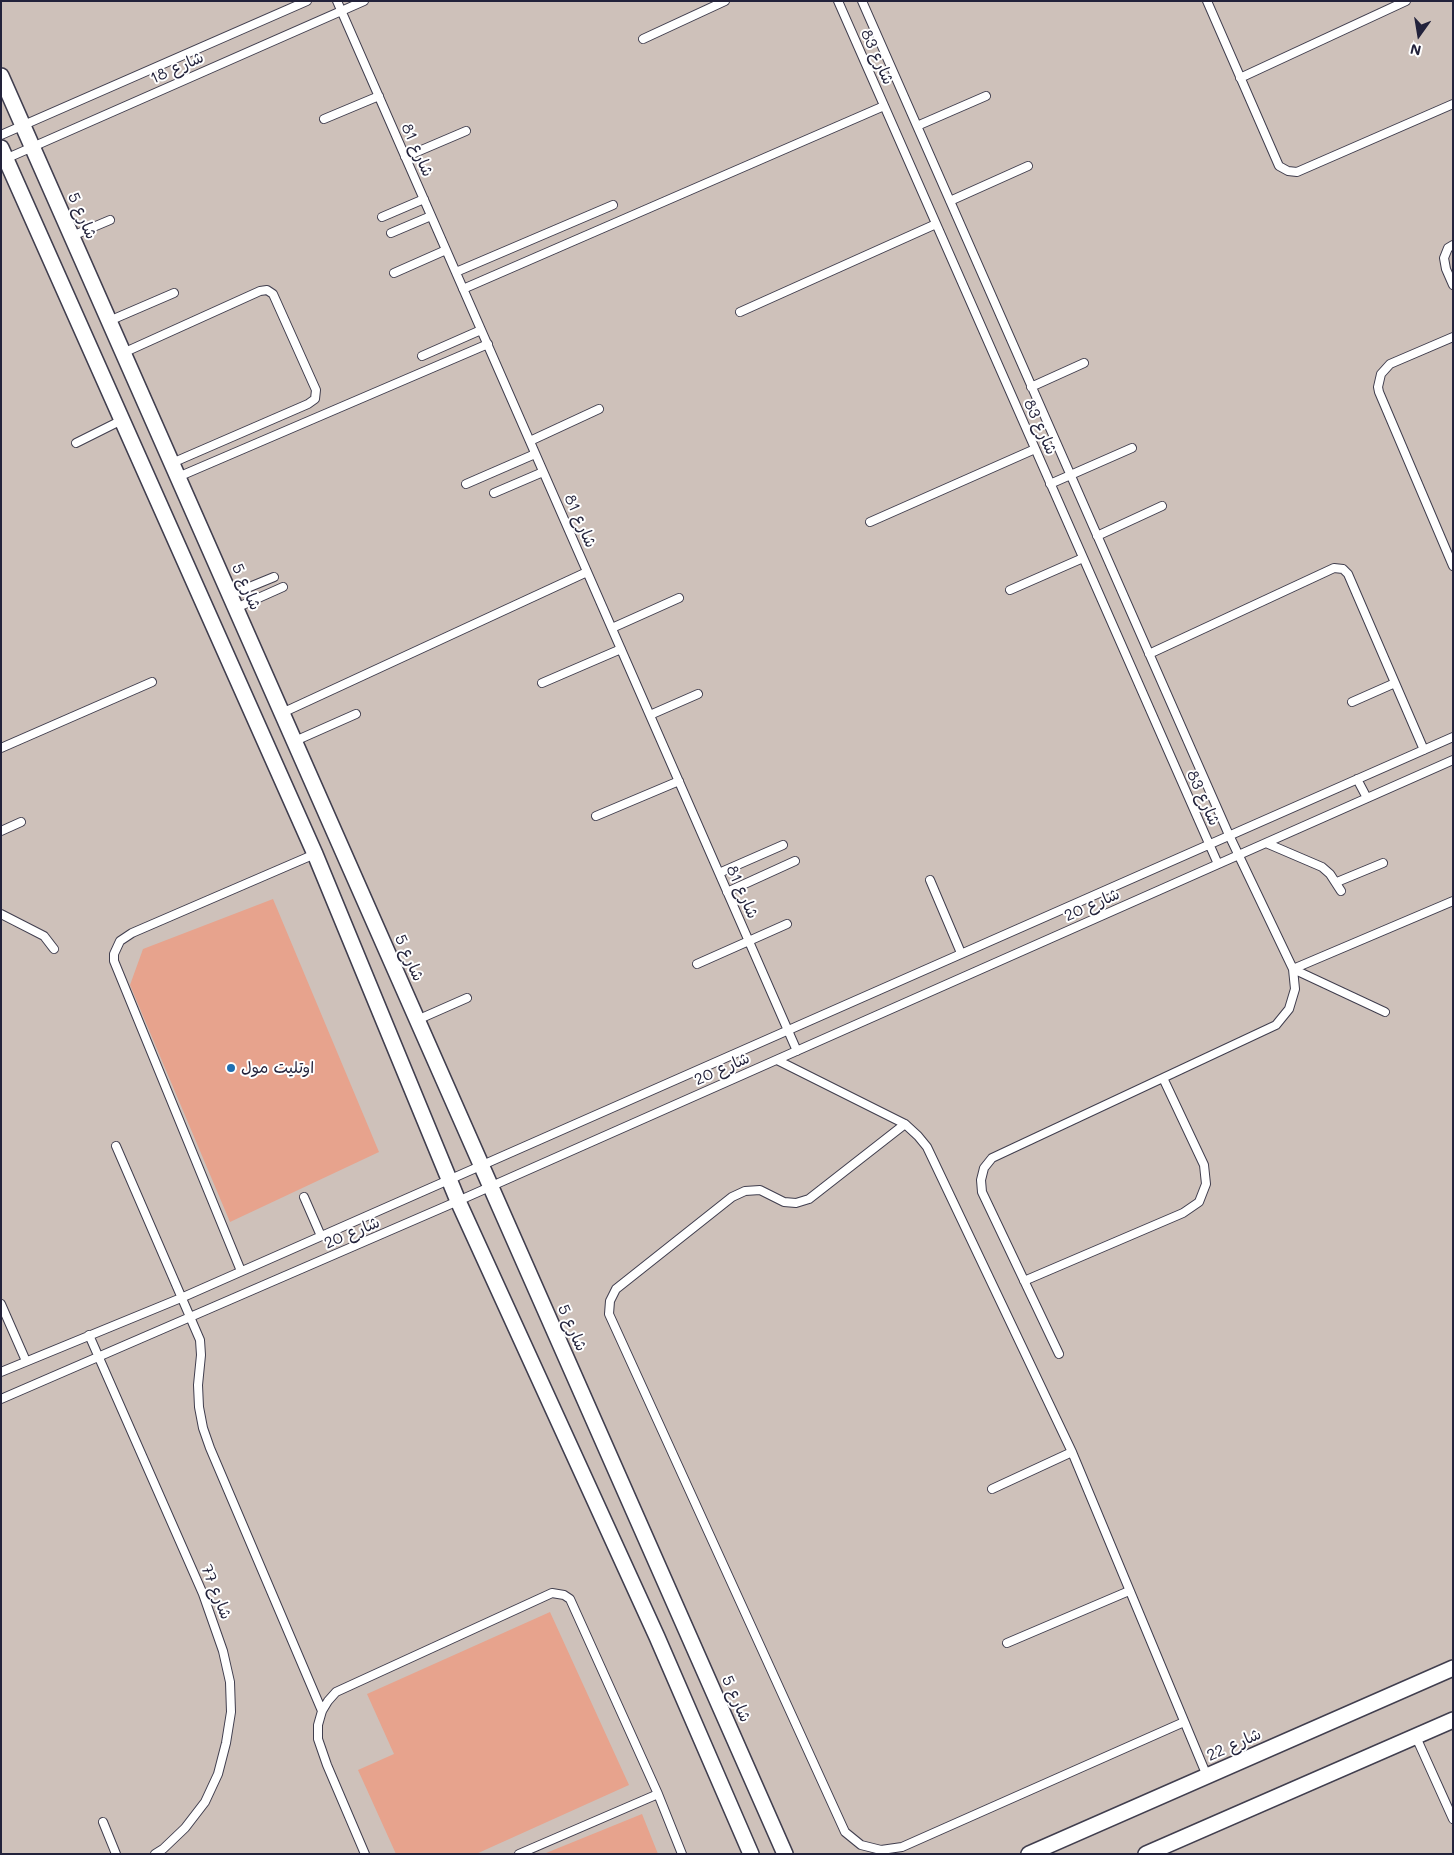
<!DOCTYPE html>
<meta charset="utf-8">
<style>
body{margin:0}
#map{position:relative;width:1454px;height:1855px;overflow:hidden;background:#ebddb9;font-family:Mali,sans-serif}
canvas{display:block}
.frame{position:absolute;inset:0;border:2px solid #22223b;pointer-events:none}
.north{position:absolute;left:1394px;top:10px;width:50px;height:50px;-webkit-text-stroke:4px #fff;paint-order:stroke;rotate:193deg;font-size:14px;font-weight:700;line-height:20px;text-align:center;color:#22223b}
.north::after{content:'';display:block;margin:auto;width:18px;height:22px;background:#22223b;clip-path:polygon(50% 0,100% 100%,50% 72%,0 100%)}
</style>
<div id="map">
<canvas width="1454" height="1855"></canvas>
<div class="frame"></div>
<div class="north">N</div>
</div>
<script>
const context = document.querySelector('canvas').getContext('2d');
context.lineJoin = 'round';
function fillPath(path, color) {
  context.fillStyle = color;
  context.fill(path, 'evenodd');
}
function shape(rows) {
  const path = new Path2D();
  for (const r of rows) {
    path.moveTo(r[0], r[1]);
    for (let i = 2; i < r.length; i += 2) path.lineTo(r[i], r[i + 1]);
  }
  return path;
}
function trace(path, color, width, dash) {
  context.strokeStyle = color;
  context.lineWidth = width;
  context.lineCap = dash ? 'butt' : 'round';
  context.setLineDash(dash || []);
  context.stroke(path);
}
function write(font, color, halo, rows, align = 'center') {
  context.font = font + ' Mali,"Playpen Sans Arabic",sans-serif';
  context.lineWidth = 4;
  context.setLineDash([]);
  context.textBaseline = 'middle';
  context.strokeStyle = halo;
  context.fillStyle = color;
  for (const [text, x, y, turn = 0] of rows) {
    context.save();
    context.translate(x, y);
    context.rotate((+turn || 0) * Math.PI / 180);
    context.textAlign = isNaN(turn) ? turn : align;
    if (halo) context.strokeText(text, 0, 0);
    context.fillText(text, 0, 0);
    context.restore();
  }
}
const industrial = shape([
 [1,1,1453,1,1453,1854,1,1854]
]);
const building = shape([
 [273,899,379,1152,230,1222,130,985,143,949],
 [550,1612,629,1785,476,1854,396,1854,358,1770,394,1754,367,1694],
 [642,1814,658,1854,546,1854,546,1853]
]);
const service = shape([
 [337,1,797,1051],
 [838,1,1218,864],
 [862,1,1229,835,1293,969,1295,989,1289,1009,1276,1025,992,1158,984,1168,981,1180,982,1192,1059,1354],
 [1207,1,1279,166,1288,171,1297,172,1453,104],
 [643,39,725,1],
 [1240,78,1406,1],
 [324,119,379,96],
 [917,126,986,96],
 [1,135,307,1],
 [405,157,466,131],
 [3,160,364,1],
 [950,201,1028,166],
 [382,217,424,199],
 [391,233,431,216],
 [72,236,110,220],
 [1453,245,1448,248,1444,258,1446,269,1453,285],
 [456,272,613,205],
 [394,273,446,250],
 [463,289,884,106],
 [740,312,936,224],
 [109,321,174,293],
 [1453,337,1390,364,1381,374,1378,387,1379,392,1453,566],
 [123,353,260,291,267,290,273,294,316,390,315,399,308,404,172,463],
 [422,356,481,330],
 [1031,387,1084,363],
 [530,441,599,409],
 [76,443,122,420],
 [178,477,488,344],
 [466,484,535,454],
 [1050,484,1132,448],
 [494,493,543,472],
 [870,522,1035,449],
 [1097,536,1162,506],
 [1010,590,1083,558],
 [230,595,274,577],
 [236,608,283,587],
 [612,628,679,598],
 [1149,654,1334,568,1343,569,1348,574,1424,750],
 [542,683,621,649],
 [1352,702,1395,683],
 [282,713,587,572],
 [650,715,698,694],
 [295,741,356,714],
 [1,748,152,682],
 [1357,779,1367,798],
 [596,816,679,781],
 [1,831,21,822],
 [1266,843,1322,867,1330,874,1341,891],
 [719,873,783,845],
 [930,880,961,953],
 [1337,882,1383,863],
 [727,892,795,861],
 [1,914,44,936,54,949],
 [697,964,787,924],
 [1293,969,1453,901],
 [1293,969,1385,1012],
 [417,1020,467,998],
 [777,1060,905,1124,918,1136,927,1147,1072,1452,1207,1776],
 [905,1124,809,1199,796,1203,784,1202,760,1190,745,1191,732,1197,616,1289,610,1301,609,1314,845,1832,861,1845,881,1850,902,1847,1184,1722],
 [116,1146,200,1340,201,1355,198,1385,199,1407,203,1428,210,1448,322,1711],
 [304,1197,321,1236],
 [241,1271,114,961,114,954,120,941,132,933,315,854],
 [1024,1281,1183,1213,1199,1202,1206,1184,1204,1165,1163,1078],
 [1,1304,26,1361],
 [89,1335,203,1594,223,1651,230,1682,231,1712,226,1743,218,1774,205,1802,185,1828,163,1849,155,1854],
 [1,1372,181,1298,1453,737],
 [1,1399,458,1201,1453,760],
 [992,1489,1072,1452],
 [1007,1643,1129,1591],
 [1416,1737,1453,1819],
 [103,1822,116,1854],
 [365,1854,327,1765,318,1739,318,1725,322,1711,328,1701,336,1692,552,1593,564,1595,570,1599,658,1794,682,1854],
 [519,1854,658,1794]
]);
const minor = shape([
 [1,76,785,1854],
 [1,148,315,854,458,1201,657,1637,751,1854],
 [1029,1854,1453,1668],
 [1146,1854,1453,1720]
]);
const markers = [
 [231,1068,5,"#1f6fb2"]
];
const streetNames = [
 ["شارع 83",877,57,66],
 ["شارع 18",177,68,-24],
 ["شارع 81",417,150,66],
 ["شارع 5",82,216,66],
 ["شارع 83",1040,427,66],
 ["شارع 81",580,521,66],
 ["شارع 5",246,587,66],
 ["شارع 83",1203,798,66],
 ["شارع 81",742,892,66],
 ["شارع 20",1092,905,-24],
 ["شارع 5",409,958,66],
 ["شارع 20",722,1069,-24],
 ["شارع 20",352,1233,-23],
 ["شارع 5",572,1328,66],
 ["شارع 77",216,1592,68],
 ["شارع 5",736,1699,66],
 ["شارع 22",1234,1745,-24]
];
const poiNames = [
 ["اوتليت مول",241,1068]
];
fillPath(industrial, '#cec1ba');
fillPath(building, '#e7a38d');
trace(service, '#403e4e', 10);
trace(minor, '#403e4e', 18);
trace(service, '#fff', 8);
trace(minor, '#fff', 15);
for (const [x, y, r, color] of markers) {
  const dot = new Path2D();
  dot.arc(x, y, r, 0, 2 * Math.PI);
  context.fillStyle = color;
  context.fill(dot);
  trace(dot, '#fff', 2);
}
write('16px', '#22223b', '#fff', streetNames);
write('16px', '#22223b', '#fff', poiNames, 'left');
</script>
